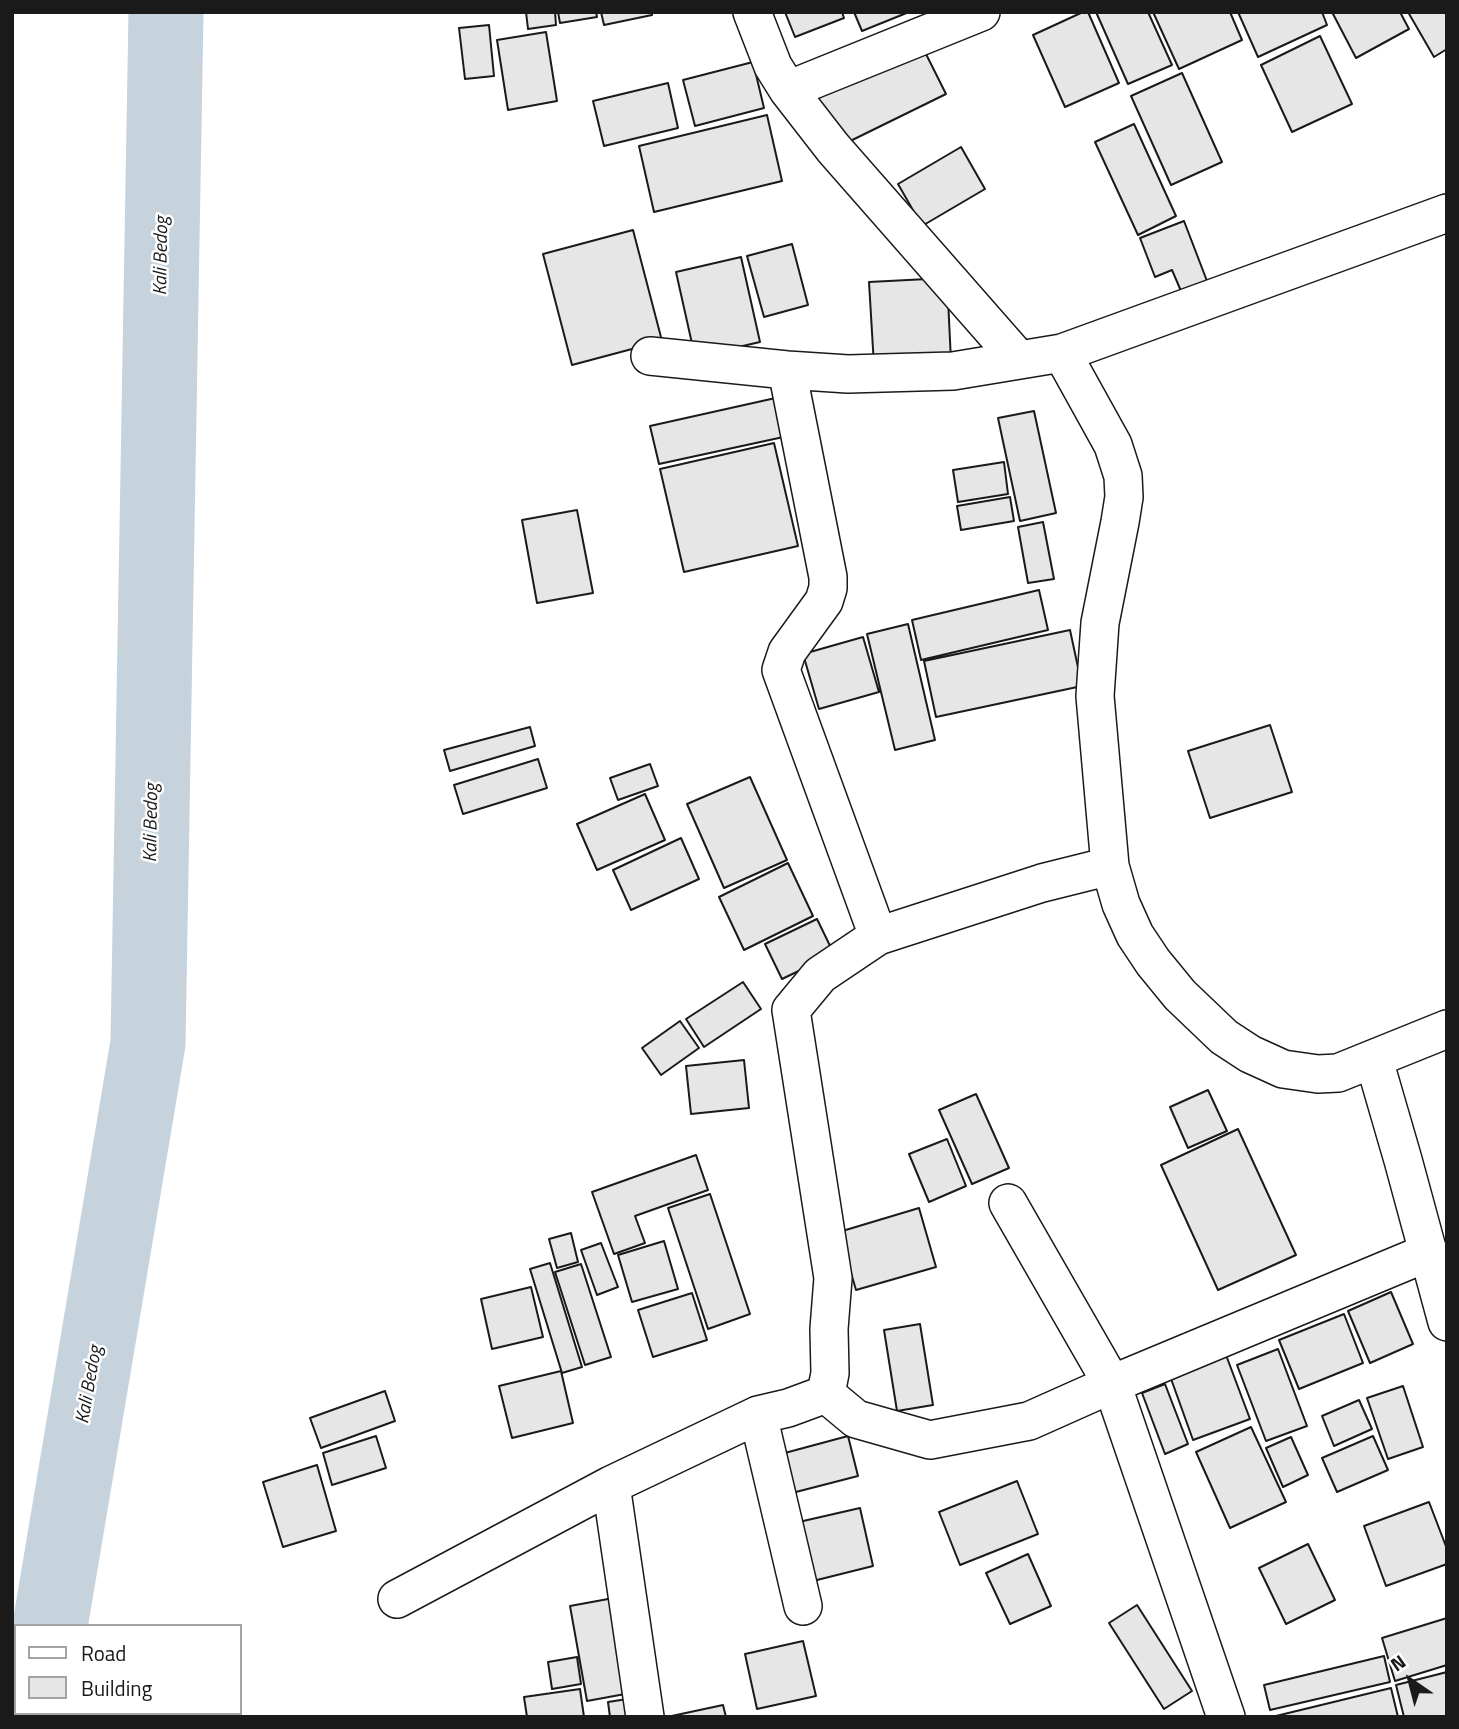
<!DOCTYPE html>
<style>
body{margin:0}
#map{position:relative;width:1459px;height:1729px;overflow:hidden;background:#fff;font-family:"Titillium Web",sans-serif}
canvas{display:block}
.frame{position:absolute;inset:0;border:14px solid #1a1a1a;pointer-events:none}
.legend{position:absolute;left:14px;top:1624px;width:228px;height:91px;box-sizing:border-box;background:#fff;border:2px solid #a3a3a3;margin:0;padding:9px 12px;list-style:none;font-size:21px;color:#1a1a1a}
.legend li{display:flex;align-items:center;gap:14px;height:35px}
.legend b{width:35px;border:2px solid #a3a3a3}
.north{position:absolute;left:1375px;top:1645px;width:70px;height:70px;-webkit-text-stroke:5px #fff;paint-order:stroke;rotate:325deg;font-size:19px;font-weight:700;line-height:28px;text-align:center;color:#1a1a1a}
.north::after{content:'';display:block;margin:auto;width:24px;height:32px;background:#1a1a1a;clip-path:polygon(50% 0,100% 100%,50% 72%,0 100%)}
</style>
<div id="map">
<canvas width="1459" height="1729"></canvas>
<div class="frame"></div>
<ul class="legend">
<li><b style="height:9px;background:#fff"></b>Road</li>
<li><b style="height:19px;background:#e6e6e6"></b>Building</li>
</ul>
<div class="north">N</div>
</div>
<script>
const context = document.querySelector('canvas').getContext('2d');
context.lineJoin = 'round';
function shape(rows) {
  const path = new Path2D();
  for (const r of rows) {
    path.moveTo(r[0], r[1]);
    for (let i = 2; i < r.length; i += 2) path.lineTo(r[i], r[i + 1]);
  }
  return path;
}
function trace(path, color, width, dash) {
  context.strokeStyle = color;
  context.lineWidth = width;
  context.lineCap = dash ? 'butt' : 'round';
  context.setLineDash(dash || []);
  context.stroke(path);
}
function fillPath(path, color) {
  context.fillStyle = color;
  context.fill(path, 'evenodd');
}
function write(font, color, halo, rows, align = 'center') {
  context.font = font + ' "Titillium Web",sans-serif';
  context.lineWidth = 5;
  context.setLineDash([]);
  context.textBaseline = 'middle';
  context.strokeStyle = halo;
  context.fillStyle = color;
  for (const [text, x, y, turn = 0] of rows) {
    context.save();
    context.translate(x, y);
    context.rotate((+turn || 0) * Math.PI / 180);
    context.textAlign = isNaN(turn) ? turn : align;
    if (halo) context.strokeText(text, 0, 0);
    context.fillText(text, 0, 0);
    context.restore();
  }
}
const river = shape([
 [50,1626,148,1043,166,12],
 [35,1717,35,1713]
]);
const building = shape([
 [526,12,555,12,556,25,528,29,526,12],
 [558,12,596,12,597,17,560,23,558,12],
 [601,12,652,12,652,15,604,25,601,12],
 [785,12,842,12,844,18,795,37,785,12],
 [854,12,909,12,862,31,854,12],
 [1083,12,1088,12,1119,83,1065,107,1033,35,1083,12],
 [1096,12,1148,12,1172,65,1128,84,1096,12],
 [1153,12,1230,12,1242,40,1179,69,1153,12],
 [1238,12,1322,12,1327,25,1258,57,1238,12],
 [1332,12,1400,12,1409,29,1356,58,1332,12],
 [1408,12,1447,12,1447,49,1434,57,1408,12],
 [489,25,494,76,465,79,459,28,489,25],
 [546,32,557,101,508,110,497,40,546,32],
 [1320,36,1352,104,1292,132,1261,65,1320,36],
 [921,44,946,94,836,148,811,99,921,44],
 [753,62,764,108,695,126,683,80,753,62],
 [1182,73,1222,162,1171,185,1131,96,1182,73],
 [668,83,678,128,604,146,593,101,668,83],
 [767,115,782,181,654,212,639,146,767,115],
 [1134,124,1176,216,1138,235,1095,142,1134,124],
 [961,147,985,189,922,226,898,184,961,147],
 [1184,221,1207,281,1181,291,1172,270,1155,277,1140,238,1184,221],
 [633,230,662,341,572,365,543,254,633,230],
 [792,244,808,305,764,317,747,256,792,244],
 [741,257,760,342,695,357,676,272,741,257],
 [947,278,951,361,874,366,869,282,947,278],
 [780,397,788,436,659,464,650,426,780,397],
 [1034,411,1056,513,1020,521,998,418,1034,411],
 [774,443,798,546,684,572,660,469,774,443],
 [1004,462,1008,494,958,502,953,470,1004,462],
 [1010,497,1014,521,961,530,957,506,1010,497],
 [577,510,593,593,537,603,522,520,577,510],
 [1043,522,1054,579,1028,583,1018,527,1043,522],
 [1039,590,1048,630,921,660,912,620,1039,590],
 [908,624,935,740,895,750,867,634,908,624],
 [1070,630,1082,686,936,717,924,661,1070,630],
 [863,637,879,692,819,709,803,654,863,637],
 [1270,725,1292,792,1210,818,1188,751,1270,725],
 [530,727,535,746,450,771,444,750,530,727],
 [538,759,547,788,463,814,454,785,538,759],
 [650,764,658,786,618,800,610,778,650,764],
 [750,777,787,860,724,888,687,804,750,777],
 [645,794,665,840,597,870,577,824,645,794],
 [681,838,699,879,631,910,613,870,681,838],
 [788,863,813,916,744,950,719,897,788,863],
 [817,919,834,954,782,979,765,944,817,919],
 [743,982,761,1009,704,1047,686,1019,743,982],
 [680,1021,699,1048,661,1075,642,1048,680,1021],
 [744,1060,749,1108,691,1114,686,1066,744,1060],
 [1208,1090,1227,1131,1188,1148,1170,1107,1208,1090],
 [976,1094,1009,1168,972,1184,939,1110,976,1094],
 [1238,1129,1296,1255,1218,1290,1161,1165,1238,1129],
 [947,1139,966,1186,929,1202,909,1154,947,1139],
 [696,1155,708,1190,635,1216,645,1243,614,1254,592,1192,696,1155],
 [710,1194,750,1314,708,1329,668,1208,710,1194],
 [919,1208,936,1267,856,1290,839,1232,919,1208],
 [571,1233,578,1262,557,1268,549,1239,571,1233],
 [664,1241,678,1289,632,1302,618,1255,664,1241],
 [601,1243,618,1287,597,1295,581,1250,601,1243],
 [550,1263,582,1367,562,1373,530,1269,550,1263],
 [581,1264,611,1357,585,1365,555,1272,581,1264],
 [531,1287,543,1337,492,1349,481,1299,531,1287],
 [1391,1292,1413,1344,1370,1363,1348,1311,1391,1292],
 [692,1293,707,1340,653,1357,638,1310,692,1293],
 [1344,1314,1363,1363,1299,1389,1279,1340,1344,1314],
 [920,1324,933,1405,897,1411,884,1330,920,1324],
 [1278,1349,1307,1426,1266,1441,1237,1365,1278,1349],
 [1226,1355,1250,1419,1193,1440,1170,1376,1226,1355],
 [561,1371,573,1423,512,1438,499,1386,561,1371],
 [1165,1384,1188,1444,1165,1454,1142,1393,1165,1384],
 [1403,1386,1423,1447,1388,1459,1367,1398,1403,1386],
 [385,1391,395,1421,321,1448,310,1418,385,1391],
 [1359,1400,1372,1429,1334,1446,1322,1416,1359,1400],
 [1251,1427,1286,1502,1230,1528,1196,1452,1251,1427],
 [376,1436,386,1468,332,1485,323,1453,376,1436],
 [848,1436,858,1476,792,1493,781,1454,848,1436],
 [1373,1436,1388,1470,1337,1492,1322,1458,1373,1436],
 [1291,1437,1308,1475,1283,1487,1266,1448,1291,1437],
 [317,1465,336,1531,283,1547,263,1482,317,1465],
 [1017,1481,1038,1534,960,1565,939,1512,1017,1481],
 [1429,1502,1447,1549,1447,1564,1386,1586,1364,1526,1429,1502],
 [860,1508,873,1566,805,1583,790,1524,860,1508],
 [1308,1544,1335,1600,1286,1624,1259,1568,1308,1544],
 [1028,1554,1051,1606,1010,1624,986,1573,1028,1554],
 [619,1597,636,1692,587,1701,570,1606,619,1597],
 [1137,1605,1192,1691,1164,1709,1109,1623,1137,1605],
 [1447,1618,1447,1665,1395,1681,1382,1638,1447,1618],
 [803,1641,816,1696,757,1709,745,1654,803,1641],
 [1384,1656,1390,1682,1270,1710,1264,1685,1384,1656],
 [577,1657,581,1684,552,1689,548,1662,577,1657],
 [1447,1672,1447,1717,1404,1717,1396,1685,1447,1672],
 [1391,1688,1398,1717,1276,1717,1276,1716,1391,1688],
 [580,1689,584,1717,527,1717,524,1697,580,1689],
 [640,1697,643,1717,610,1717,608,1702,640,1697],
 [723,1705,726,1717,667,1717,723,1705]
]);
const street = shape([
 [752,12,773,66,788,90,833,148,1019,360],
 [788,90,981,12],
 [1062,353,1113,445,1123,476,1124,497,1120,522,1100,623,1095,696,1110,866,1121,904,1135,935,1153,962,1180,995,1224,1037,1250,1054,1283,1069,1318,1074,1338,1073,1447,1029],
 [650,356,787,370,848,374,953,371,1062,353,1447,213],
 [787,370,828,577,828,588,824,601,787,652,781,670,878,936],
 [1374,1060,1403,1160,1447,1322],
 [1008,1203,1112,1384,1226,1717],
 [826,1394,856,1419,930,1440,1029,1421,1112,1384,1429,1252],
 [758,1415,803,1606],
 [611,1485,645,1717],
 [397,1599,611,1485,758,1415,788,1408,826,1394,830,1373,829,1329,833,1278,791,1010,820,975,878,936,1042,883,1110,866]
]);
const waterNames = [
 ["Kali Bedog",162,256,-89],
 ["Kali Bedog",152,823,-89],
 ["Kali Bedog",90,1385,-80]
];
trace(river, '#c6d2dc', 75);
fillPath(building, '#e6e6e6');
trace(building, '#1a1a1a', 2);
trace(street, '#1a1a1a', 40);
trace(street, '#fff', 37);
write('italic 19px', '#1a1a1a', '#fff', waterNames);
</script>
